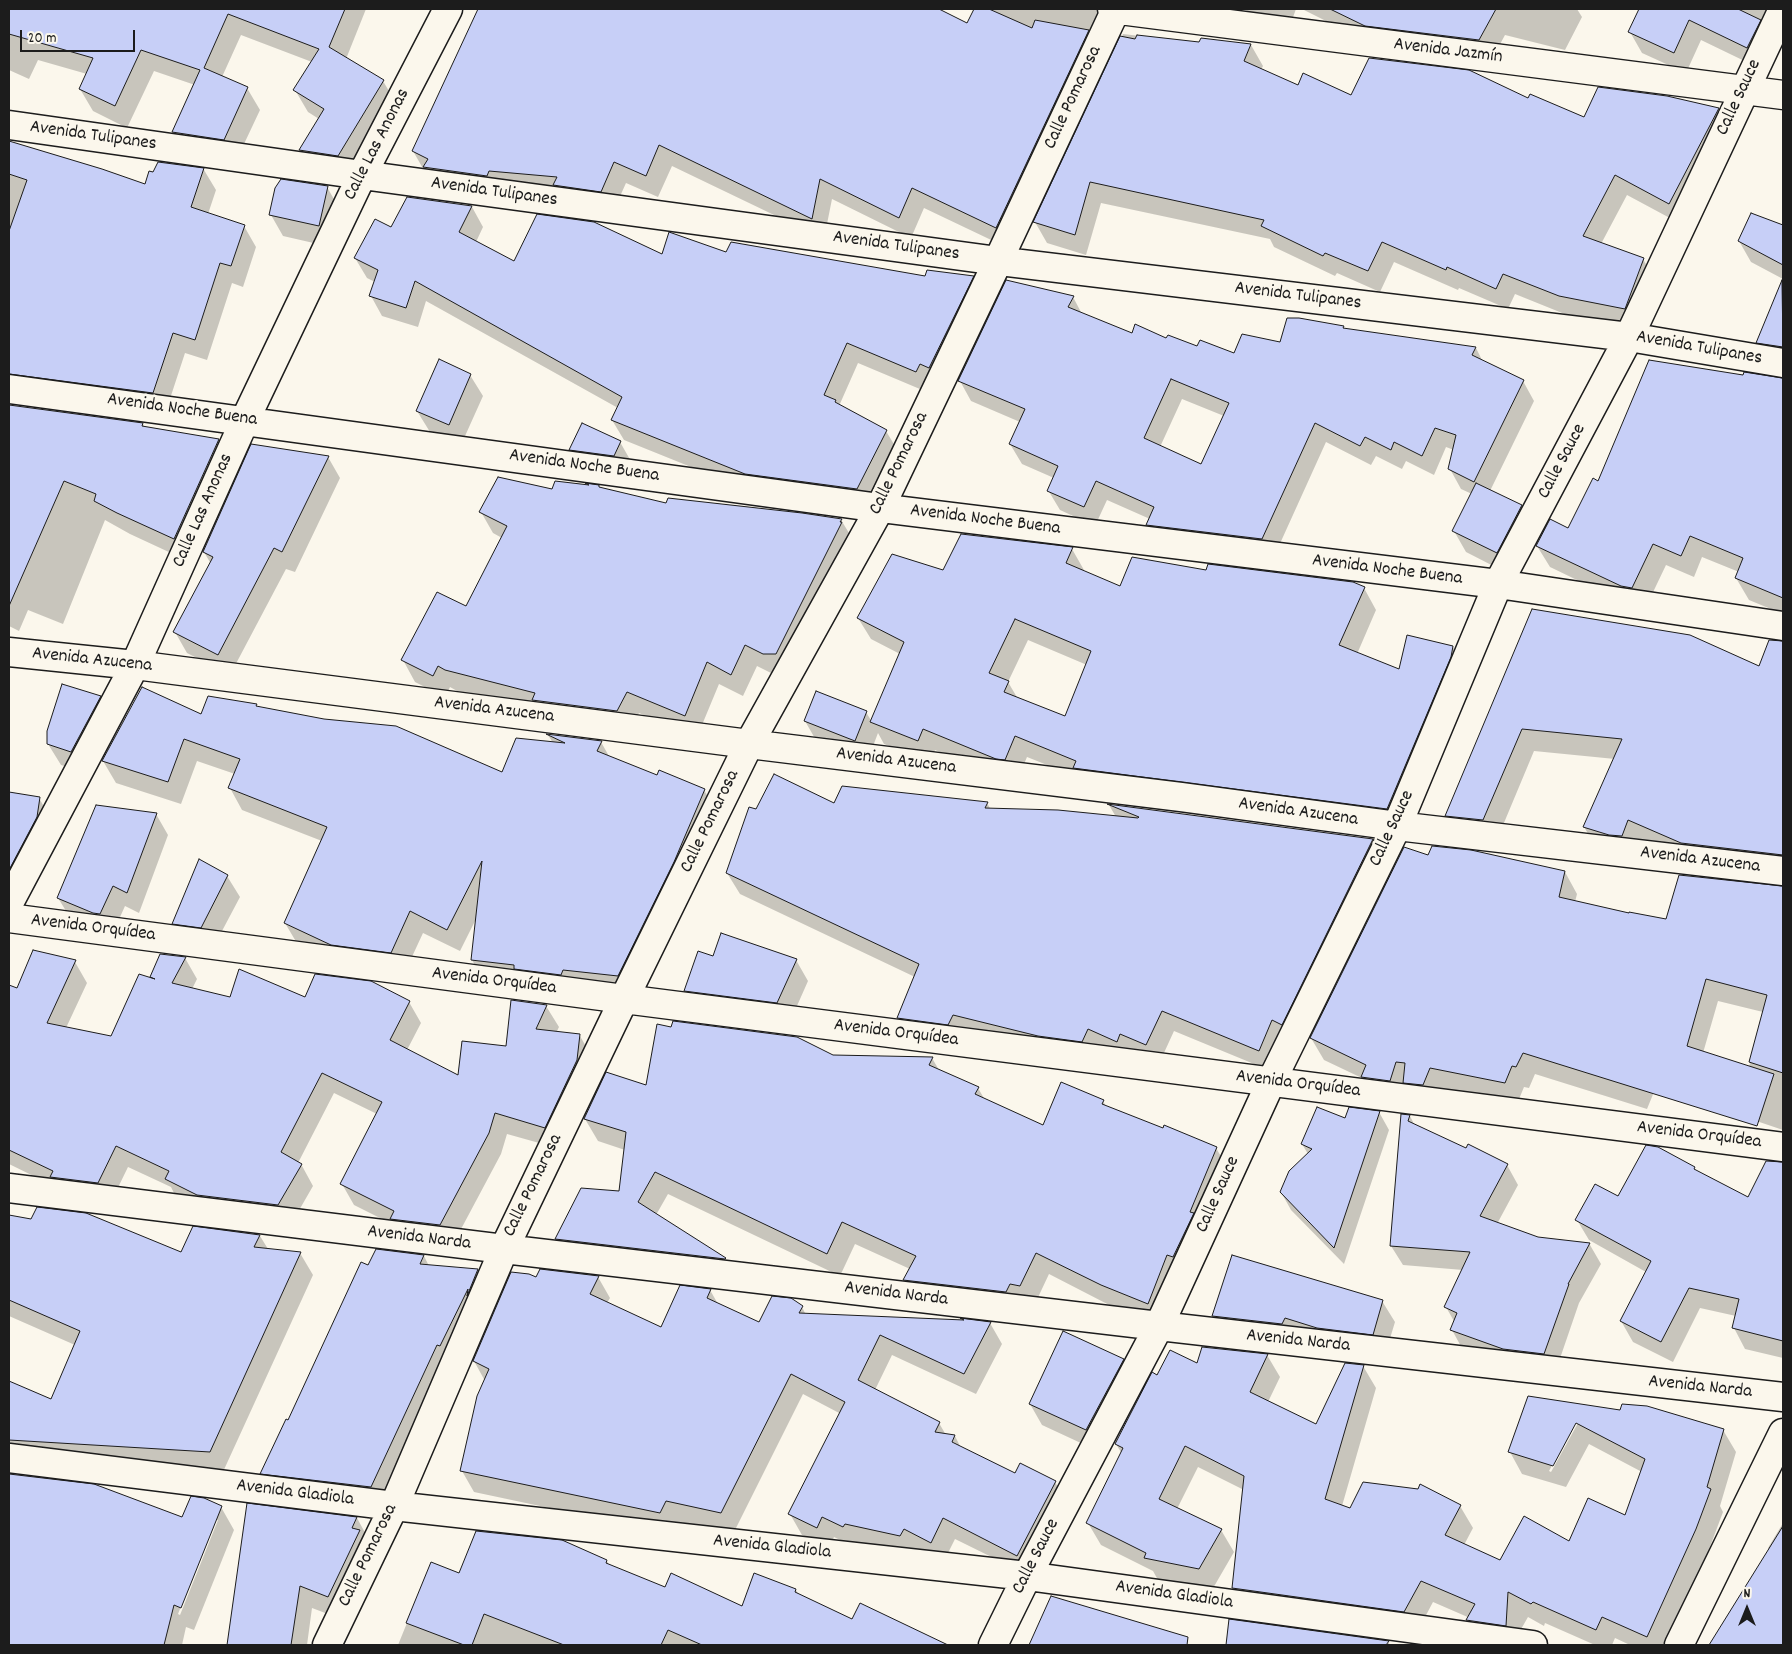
<!DOCTYPE html>
<meta charset="utf-8">
<style>
body{margin:0}
#map{position:relative;width:1792px;height:1654px;overflow:hidden;background:#fbf7ec;font-family:Dekko,sans-serif}
canvas{display:block}
.frame{position:absolute;inset:0;border:10px solid #1c1c1c;pointer-events:none}
.north{position:absolute;left:1722px;top:1584px;width:50px;height:50px;-webkit-text-stroke:4px #fbf7ec;paint-order:stroke;rotate:0deg;font-size:14px;font-weight:700;line-height:20px;text-align:center;color:#1c1c1c}
.north::after{content:'';display:block;margin:auto;width:18px;height:22px;background:#1c1c1c;clip-path:polygon(50% 0,100% 100%,50% 72%,0 100%)}
.scale{position:absolute;left:20px;top:30px;width:115px;height:22px;box-sizing:border-box;border:2px solid #1c1c1c;border-top:0;padding-left:6px;font-size:15px;line-height:18px;white-space:nowrap;color:#1c1c1c;-webkit-text-stroke:4px #fbf7ec;paint-order:stroke}
</style>
<div id="map">
<canvas width="1792" height="1654"></canvas>
<div class="frame"></div>
<div class="north">N</div>
<div class="scale">20 m</div>
</div>
<script>
const context = document.querySelector('canvas').getContext('2d');
context.lineJoin = 'round';
function fillPath(path, color) {
  context.fillStyle = color;
  context.fill(path, 'evenodd');
}
function shape(rows) {
  const path = new Path2D();
  for (const r of rows) {
    path.moveTo(r[0], r[1]);
    for (let i = 2; i < r.length; i += 2) path.lineTo(r[i], r[i + 1]);
  }
  return path;
}
function trace(path, color, width, dash) {
  context.strokeStyle = color;
  context.lineWidth = width;
  context.lineCap = dash ? 'butt' : 'round';
  context.setLineDash(dash || []);
  context.stroke(path);
}
function write(font, color, halo, rows, align = 'center') {
  context.font = font + ' Dekko,sans-serif';
  context.lineWidth = 5;
  context.setLineDash([]);
  context.textBaseline = 'middle';
  context.strokeStyle = halo;
  context.fillStyle = color;
  for (const [text, x, y, turn = 0] of rows) {
    context.save();
    context.translate(x, y);
    context.rotate((+turn || 0) * Math.PI / 180);
    context.textAlign = isNaN(turn) ? turn : align;
    if (halo) context.strokeText(text, 0, 0);
    context.fillText(text, 0, 0);
    context.restore();
  }
}
const shadow = shape([
 [9,9,366,9,346,59,383,81,396,103,350,177,313,172,300,150,319,119,308,112,295,90,312,62,241,35,222,77,247,88,260,110,236,161,186,154,173,132,195,85,154,71,127,128,93,111,80,89,87,74,38,60,29,79,9,70],
 [485,9,701,9,724,20,729,9,936,9,968,25,975,9,1122,9,1008,248,924,208,911,238,832,199,824,239,672,166,658,197,626,183,613,212,425,172,413,151],
 [1243,9,1296,9,1292,20,1286,17,1281,26],
 [1302,9,1577,9,1582,17,1565,50,1505,35,1491,61,1378,47],
 [1641,9,1783,9,1759,68,1701,40,1686,73,1642,53,1630,32],
 [1123,34,1200,43,1202,39,1251,45,1263,66,1261,70,1298,87,1352,97,1529,100,1585,119,1719,109,1731,130,1681,224,1627,195,1601,244,1643,259,1655,280,1636,330,1572,317,1515,294,1508,309,1459,288,1458,290,1394,262,1380,292,1337,273,1335,276,1274,247,1270,239,1101,203,1086,255,1047,243,1035,222],
 [11,143,146,186,159,163,204,170,216,190,208,214,244,226,256,247,243,287,232,283,207,360,185,353,165,414,9,400,9,150],
 [327,187,339,208,331,247,283,236,271,215],
 [472,207,483,227,476,242,514,262,726,254,926,277,973,277,985,297,927,392,858,363,839,406,886,431,898,451,868,509,758,494,624,440,612,420,618,408,426,301,418,327,382,316,371,296,375,282,367,278,355,258,391,229],
 [1752,214,1783,227,1783,279,1751,262,1739,241],
 [1073,297,1082,314,1132,334,1167,339,1198,348,1234,355,1343,327,1345,330,1476,348,1483,362,1523,381,1534,401,1490,491,1521,506,1533,527,1509,574,1466,552,1454,531,1472,494,1461,489,1450,469,1454,450,1446,447,1434,475,1406,461,1402,469,1376,456,1371,465,1326,442,1273,559,1159,545,1148,525,1150,519,1107,500,1095,526,1060,510,1048,490,1054,478,1022,464,1010,444,1020,422,971,401,960,381],
 [1182,399,1224,416,1202,466,1160,447],
 [1773,305,1783,308,1783,366,1770,364,1758,343],
 [470,375,483,396,461,445,430,432,417,411],
 [1744,376,1783,379,1783,614,1749,600,1736,578,1739,572,1702,557,1694,577,1666,565,1645,609,1635,608,1550,567,1537,546,1569,530,1599,482],
 [9,406,143,424,145,428,219,440,231,461,186,560,130,534,105,520,63,624,28,610,19,631,9,626],
 [620,442,632,463,583,471,571,450],
 [328,457,340,478,295,572,286,569,230,675,187,653,175,632,211,564,204,552],
 [600,488,667,504,841,520,854,541,777,676,757,666,743,696,719,684,697,737,639,713,629,733,540,713,459,692,450,687,445,697,415,682,403,660,466,608,502,538,493,533,481,512,552,490],
 [1072,549,1084,570,1084,572,1120,588,1207,572,1364,588,1376,610,1357,654,1400,671,1453,647,1465,669,1399,830,1080,778,1027,757,1017,781,1010,780,935,750,930,762,884,744,878,733,867,762,817,742,805,721,866,712,872,722,900,654,871,639,858,618,944,571],
 [1028,640,1087,665,1065,718,1018,699,1008,682],
 [1533,611,1760,668,1770,641,1783,642,1783,871,1597,848,1584,827,1615,759,1534,751,1496,842,1459,837,1446,816],
 [100,697,112,718,84,772,61,765,48,744],
 [256,705,257,708,503,774,553,743,548,735,601,742,610,758,657,777,704,790,717,812,630,998,485,982,472,960,477,917,460,951,423,933,404,974,298,945,285,923,322,841,242,810,230,788,235,774,197,761,181,804,116,783,103,761,202,716],
 [9,794,39,798,51,819,9,911],
 [987,803,991,810,1116,817,1109,805,1373,840,1385,861,1271,1071,1174,1031,1158,1066,910,1039,898,1018,915,977,740,894,727,873,757,811,834,804],
 [156,814,168,835,139,913,125,906,112,935,71,919,58,898],
 [1429,856,1565,872,1577,894,1575,902,1630,915,1667,921,1678,883,1783,910,1783,1130,1656,1087,1647,1109,1535,1074,1529,1088,1524,1087,1517,1104,1375,1099,1364,1079,1324,1060,1311,1038],
 [1718,1001,1763,1012,1749,1067,1703,1053],
 [227,876,240,897,213,948,186,945,173,924],
 [32,956,75,962,87,983,66,1028,111,1037,153,980,152,977,185,958,197,979,192,989,231,998,409,1002,421,1023,407,1050,460,1076,507,1047,546,1006,559,1027,556,1033,580,1036,592,1057,557,1148,507,1134,501,1154,452,1246,396,1226,354,1205,342,1184,377,1114,334,1093,298,1163,301,1164,313,1186,290,1226,178,1201,171,1187,128,1167,110,1204,58,1188,9,1164,9,1040,16,1024,9,1010],
 [713,958,796,960,808,981,789,1024,697,1012,685,991],
 [833,1056,932,1058,939,1070,978,1088,985,1100,1044,1126,1103,1101,1107,1108,1216,1148,1229,1170,1161,1326,1115,1308,1049,1274,1033,1308,918,1303,905,1280,910,1269,855,1244,840,1276,668,1194,656,1215,725,1258,738,1282,569,1262,556,1239,582,1190,620,1192,625,1150,598,1141,585,1119,647,1087],
 [1379,1112,1389,1130,1344,1264,1291,1210,1281,1192,1308,1154,1302,1144,1346,1119],
 [1402,1115,1410,1116,1415,1126,1466,1150,1507,1165,1518,1185,1497,1224,1538,1239,1590,1245,1601,1264,1579,1303,1555,1373,1463,1350,1452,1330,1455,1323,1446,1307,1463,1270,1403,1265,1391,1246],
 [1657,1148,1694,1168,1696,1171,1748,1199,1758,1179,1783,1192,1783,1358,1745,1349,1734,1328,1736,1316,1700,1308,1673,1362,1633,1342,1621,1321,1646,1272,1589,1240,1577,1220,1619,1198],
 [9,1216,182,1254,194,1228,260,1236,268,1249,300,1253,313,1275,222,1474,9,1460,9,1382,52,1401,75,1345,9,1316],
 [376,1250,424,1256,429,1266,478,1270,491,1294,385,1511,275,1497,262,1474],
 [1233,1257,1382,1301,1395,1322,1385,1355,1226,1337,1214,1316],
 [598,1277,610,1298,607,1303,661,1329,710,1290,718,1304,760,1323,802,1307,806,1315,963,1322,962,1320,990,1323,1002,1344,976,1394,892,1355,875,1390,939,1423,946,1435,955,1436,961,1448,1015,1474,1055,1482,1067,1503,1030,1576,955,1539,943,1563,916,1550,912,1557,855,1547,834,1537,829,1548,802,1535,790,1514,841,1414,803,1394,733,1534,678,1522,672,1534,474,1492,462,1471,485,1381,474,1361,536,1278],
 [1267,1355,1280,1377,1268,1402,1317,1426,1363,1366,1376,1388,1342,1506,1351,1510,1460,1506,1473,1528,1464,1545,1500,1561,1569,1543,1625,1516,1642,1472,1589,1444,1566,1487,1522,1474,1510,1452,1528,1398,1723,1430,1736,1452,1720,1506,1723,1512,1708,1552,1665,1645,1630,1645,1615,1638,1612,1645,1595,1645,1545,1623,1544,1626,1528,1617,1516,1638,1433,1602,1424,1619,1246,1610,1233,1588,1244,1490,1198,1467,1177,1509,1221,1530,1234,1552,1212,1590,1158,1580,1153,1571,1101,1545,1088,1523,1122,1454,1116,1444,1158,1376,1197,1365],
 [1575,1423,1578,1423,1551,1472,1549,1471],
 [1123,1360,1135,1381,1098,1451,1042,1425,1030,1404],
 [9,1486,126,1498,183,1519,221,1507,234,1530,194,1630,186,1627,182,1645,9,1645],
 [215,1520,218,1520,180,1615,178,1614],
 [248,1505,357,1518,369,1540,341,1619,312,1608,307,1645,229,1645],
 [1783,1523,1783,1645,1710,1645,1769,1551,1768,1548],
 [607,1561,609,1565,666,1589,742,1607,796,1590,799,1595,853,1620,905,1626,916,1645,398,1645,431,1564,460,1575],
 [1051,1598,1162,1631,1170,1645,1031,1645],
 [1230,1621,1388,1642,1390,1645,1228,1645]
]);
const building = shape([
 [9,9,345,9,329,47,384,80,338,156,299,150,324,109,293,90,319,49,228,14,204,68,248,87,224,140,172,132,200,70,141,50,115,106,79,89,93,58,9,34,9,9],
 [478,9,939,9,967,23,974,9,989,9,1032,28,1035,20,1089,30,996,228,912,188,899,218,820,179,812,219,659,145,646,176,614,162,601,192,553,185,557,177,489,171,487,176,423,167,428,159,412,151,478,9],
 [1330,9,1496,9,1479,40,1365,26,1330,9],
 [1639,9,1738,9,1761,20,1747,48,1689,20,1674,53,1628,32,1639,9],
 [1137,35,1199,42,1201,38,1251,44,1244,61,1298,85,1303,73,1351,95,1369,58,1469,70,1528,98,1530,94,1584,117,1598,87,1667,96,1719,108,1669,204,1615,175,1583,236,1644,258,1625,309,1559,296,1503,274,1496,289,1447,267,1446,270,1382,242,1368,271,1325,253,1323,256,1261,226,1264,220,1090,182,1075,235,1033,222,1120,36,1135,39,1137,35],
 [9,141,102,169,145,184,149,171,153,172,158,162,204,168,191,207,245,225,231,266,220,263,195,340,173,333,153,393,9,374,9,231,27,180,9,174,9,141],
 [281,179,328,186,319,226,269,215,275,188,281,179],
 [407,197,472,206,459,232,514,261,537,214,594,222,662,254,669,232,726,252,731,242,925,276,927,270,974,276,929,368,920,364,916,372,847,343,824,395,836,400,835,402,887,430,857,489,745,474,611,420,622,397,415,281,406,308,369,296,378,270,354,258,375,219,391,227,407,197],
 [1751,213,1783,225,1783,265,1738,241,1751,213],
 [1006,280,1074,296,1068,307,1132,333,1135,324,1166,338,1168,335,1197,346,1200,340,1234,353,1242,334,1280,342,1287,318,1299,318,1344,326,1343,328,1476,347,1472,355,1524,380,1474,482,1448,469,1456,435,1435,428,1422,456,1394,442,1391,450,1365,437,1360,446,1315,423,1262,539,1146,525,1154,507,1096,481,1084,507,1047,491,1058,466,1009,444,1025,409,958,381,1006,280],
 [1171,379,1229,403,1201,464,1144,438,1171,379],
 [1782,280,1783,347,1756,343,1782,280],
 [439,359,471,374,449,425,416,411,439,359],
 [1649,360,1743,375,1744,372,1783,378,1783,598,1735,578,1743,558,1690,536,1681,556,1653,544,1632,588,1621,586,1536,546,1550,519,1568,528,1593,478,1598,481,1649,360],
 [9,405,143,423,142,426,219,439,174,539,117,513,94,501,96,494,64,481,9,606,9,405],
 [582,423,621,441,614,456,569,450,582,423],
 [251,444,329,456,282,552,274,548,218,655,173,632,213,557,203,552,251,444],
 [498,477,552,489,555,481,589,485,585,483,599,485,599,487,666,503,668,498,802,513,842,519,840,522,842,522,776,654,763,654,745,645,731,675,707,662,685,716,627,692,617,711,532,700,535,693,445,670,438,666,433,676,401,660,437,592,466,606,507,526,479,512,498,477],
 [1476,483,1522,505,1497,553,1452,531,1476,483],
 [961,534,1073,547,1066,563,1120,586,1132,557,1206,570,1208,564,1353,582,1365,587,1339,645,1399,669,1407,635,1453,646,1451,657,1387,809,1073,768,1076,761,1015,736,1005,760,996,759,923,729,918,741,870,722,904,642,857,618,892,554,943,570,961,534],
 [1015,619,1091,651,1065,716,1004,692,1009,681,989,673,1015,619],
 [1532,609,1690,635,1759,666,1769,640,1783,641,1783,855,1681,843,1628,820,1622,836,1609,835,1583,827,1622,739,1522,729,1483,820,1445,816,1532,609],
 [62,684,101,696,71,752,47,744,47,731,62,684],
 [142,687,201,714,208,696,257,704,256,706,324,719,396,726,502,772,516,738,565,743,546,734,602,741,597,751,657,775,659,770,705,789,674,862,618,976,563,970,561,975,514,969,514,965,471,960,482,861,447,930,410,911,391,953,331,945,284,923,327,827,228,788,240,759,184,739,168,782,102,761,142,687],
 [816,691,867,711,855,741,804,721,816,691],
 [774,774,834,803,842,786,988,802,985,808,1058,810,1138,818,1139,817,1107,804,1373,839,1282,1025,1272,1020,1259,1051,1162,1011,1146,1045,1120,1034,1117,1042,1088,1029,1082,1042,1038,1036,953,1015,948,1025,897,1018,919,964,726,873,749,807,756,809,774,774],
 [9,792,40,797,37,817,9,870,9,792],
 [96,805,157,813,127,893,113,886,100,914,93,913,57,898,96,805],
 [1432,846,1471,850,1565,871,1559,897,1629,913,1629,912,1666,919,1679,875,1783,886,1783,1073,1749,1062,1767,995,1706,979,1687,1046,1774,1074,1757,1126,1523,1053,1516,1067,1512,1066,1505,1083,1430,1068,1423,1085,1403,1083,1405,1063,1396,1062,1390,1081,1361,1077,1366,1065,1310,1038,1404,847,1428,855,1432,846],
 [199,859,228,875,201,928,172,924,199,859],
 [721,933,797,959,777,1003,684,991,698,951,713,956,721,933],
 [33,950,76,960,47,1023,111,1036,139,974,155,979,150,977,160,954,186,957,172,983,230,997,239,969,305,997,315,974,371,981,410,1001,390,1040,458,1075,462,1041,506,1046,511,1000,547,1005,536,1029,580,1034,577,1060,545,1128,495,1113,489,1133,440,1225,390,1219,394,1211,340,1184,382,1102,322,1073,281,1152,302,1164,278,1205,197,1195,165,1179,169,1171,116,1146,98,1183,50,1177,53,1171,9,1150,9,985,17,988,33,950],
 [673,1021,797,1037,833,1055,933,1057,929,1065,979,1087,975,1094,1043,1125,1061,1082,1104,1100,1102,1104,1163,1128,1164,1125,1217,1147,1190,1212,1194,1213,1173,1257,1167,1255,1148,1304,1101,1285,1036,1253,1020,1286,1010,1284,1006,1292,903,1280,916,1256,842,1222,827,1254,655,1172,638,1202,726,1258,725,1259,555,1239,581,1188,619,1191,626,1132,584,1119,606,1072,646,1085,657,1024,671,1027,673,1021],
 [1317,1107,1345,1118,1349,1107,1380,1111,1334,1248,1280,1192,1289,1171,1312,1149,1301,1144,1317,1107],
 [1401,1114,1410,1115,1408,1121,1466,1148,1468,1144,1508,1164,1480,1216,1538,1237,1590,1243,1568,1284,1569,1284,1544,1354,1503,1349,1450,1330,1457,1313,1444,1307,1470,1252,1390,1246,1401,1114],
 [1646,1145,1658,1147,1695,1167,1694,1169,1748,1197,1766,1161,1783,1162,1783,1341,1732,1328,1739,1299,1689,1288,1661,1342,1620,1321,1651,1261,1575,1220,1595,1184,1618,1196,1646,1145],
 [37,1207,86,1213,181,1252,193,1226,260,1235,254,1247,301,1252,210,1452,9,1440,9,1381,51,1399,80,1331,9,1300,9,1215,31,1219,37,1207],
 [376,1249,424,1255,420,1264,478,1269,467,1296,468,1289,440,1346,437,1345,371,1487,260,1474,286,1419,288,1420,361,1262,368,1265,376,1249],
 [1232,1255,1383,1300,1373,1335,1317,1328,1285,1318,1282,1324,1212,1316,1232,1255],
 [540,1269,599,1276,590,1294,661,1327,680,1285,711,1289,707,1298,759,1322,772,1296,791,1298,803,1306,799,1313,964,1320,960,1318,991,1322,964,1374,880,1335,858,1380,940,1422,935,1432,955,1435,952,1442,1015,1473,1020,1463,1056,1481,1017,1556,943,1518,931,1543,904,1529,900,1536,845,1524,843,1527,822,1517,817,1528,788,1514,845,1402,791,1374,721,1513,666,1501,660,1513,460,1471,477,1396,489,1369,473,1361,511,1272,529,1274,536,1277,540,1269],
 [1063,1331,1124,1359,1086,1430,1029,1404,1063,1331],
 [1202,1347,1268,1354,1250,1392,1316,1424,1345,1363,1364,1365,1325,1499,1350,1508,1363,1482,1418,1489,1420,1484,1461,1505,1445,1535,1500,1560,1524,1516,1569,1541,1588,1498,1625,1515,1645,1459,1576,1423,1553,1466,1508,1452,1528,1396,1620,1410,1622,1404,1647,1406,1724,1429,1707,1487,1711,1489,1696,1529,1647,1637,1602,1617,1596,1630,1533,1602,1531,1604,1508,1592,1506,1626,1466,1620,1475,1604,1421,1581,1404,1612,1232,1588,1244,1476,1185,1446,1159,1499,1222,1529,1199,1569,1144,1558,1146,1553,1086,1523,1123,1448,1115,1444,1152,1372,1157,1375,1170,1350,1197,1363,1202,1347],
 [9,1474,94,1484,182,1517,191,1496,204,1498,222,1506,181,1608,174,1605,164,1645,9,1645,9,1474],
 [247,1503,357,1517,352,1528,360,1530,328,1597,300,1586,291,1645,227,1645,247,1503],
 [1783,1526,1783,1645,1709,1645,1783,1526],
 [476,1531,562,1540,607,1560,606,1563,665,1587,671,1573,742,1606,754,1573,796,1589,795,1592,852,1619,860,1603,948,1645,702,1645,668,1630,661,1645,564,1645,484,1614,472,1645,464,1645,406,1623,431,1562,459,1573,476,1531],
 [1051,1596,1188,1637,1187,1645,1029,1645,1051,1596],
 [1229,1619,1389,1641,1386,1645,1226,1645,1229,1619]
]);
const minor = shape([
 [1112,9,1783,95],
 [9,125,362,175,998,261,1629,337,1783,363],
 [9,389,880,508,1498,584,1783,626],
 [9,652,135,665,749,744,1181,797,1397,826,1783,871],
 [9,903,135,665,245,420,362,175,448,9],
 [9,918,624,999,1783,1147],
 [9,1188,504,1249,1159,1326,1783,1397],
 [9,1458,394,1506,1027,1576,1533,1645],
 [327,1645,394,1506,504,1249,624,999,749,744,880,508,998,261,1116,9],
 [993,1645,1027,1576,1159,1326,1271,1082,1397,826,1498,584,1629,337,1783,9]
]);
const tertiary = shape([
 [1679,1645,1783,1433]
]);
const streetNames = [
 ["Avenida Jazmín",1448,52,7],
 ["Calle Pomarosa",1074,98,-65],
 ["Calle Sauce",1740,98,-65],
 ["Avenida Tulipanes",93,137,8],
 ["Calle Las Anonas",378,145,-63],
 ["Avenida Tulipanes",494,193,8],
 ["Avenida Tulipanes",896,247,8],
 ["Avenida Tulipanes",1298,297,7],
 ["Avenida Tulipanes",1699,349,10],
 ["Avenida Noche Buena",182,411,8],
 ["Calle Sauce",1563,462,-62],
 ["Calle Pomarosa",900,464,-64],
 ["Avenida Noche Buena",584,467,8],
 ["Calle Las Anonas",204,511,-66],
 ["Avenida Noche Buena",985,521,7],
 ["Avenida Noche Buena",1387,571,7],
 ["Avenida Azucena",92,661,6],
 ["Avenida Azucena",494,711,7],
 ["Avenida Azucena",896,762,7],
 ["Avenida Azucena",1298,813,8],
 ["Calle Pomarosa",711,822,-64],
 ["Calle Sauce",1393,829,-65],
 ["Avenida Azucena",1700,861,7],
 ["Avenida Orquídea",93,929,7],
 ["Avenida Orquídea",494,982,7],
 ["Avenida Orquídea",896,1034,7],
 ["Avenida Orquídea",1298,1085,7],
 ["Avenida Orquídea",1699,1136,7],
 ["Calle Pomarosa",534,1186,-64],
 ["Calle Sauce",1219,1195,-66],
 ["Avenida Narda",419,1239,7],
 ["Avenida Narda",896,1295,7],
 ["Avenida Narda",1298,1342,6],
 ["Avenida Narda",1700,1388,6],
 ["Avenida Gladiola",295,1494,7],
 ["Avenida Gladiola",772,1548,6],
 ["Calle Pomarosa",369,1556,-64],
 ["Calle Sauce",1037,1557,-63],
 ["Avenida Gladiola",1174,1596,8]
];
fillPath(shadow, '#0003');
fillPath(building, '#c7cff7');
trace(building, '#1c1c1c', 1);
trace(minor, '#1c1c1c', 31);
trace(tertiary, '#1c1c1c', 31);
trace(minor, '#fbf7ec', 28);
trace(tertiary, '#fbf7ec', 28);
write('19px', '#1c1c1c', '#fbf7ec', streetNames);
</script>
